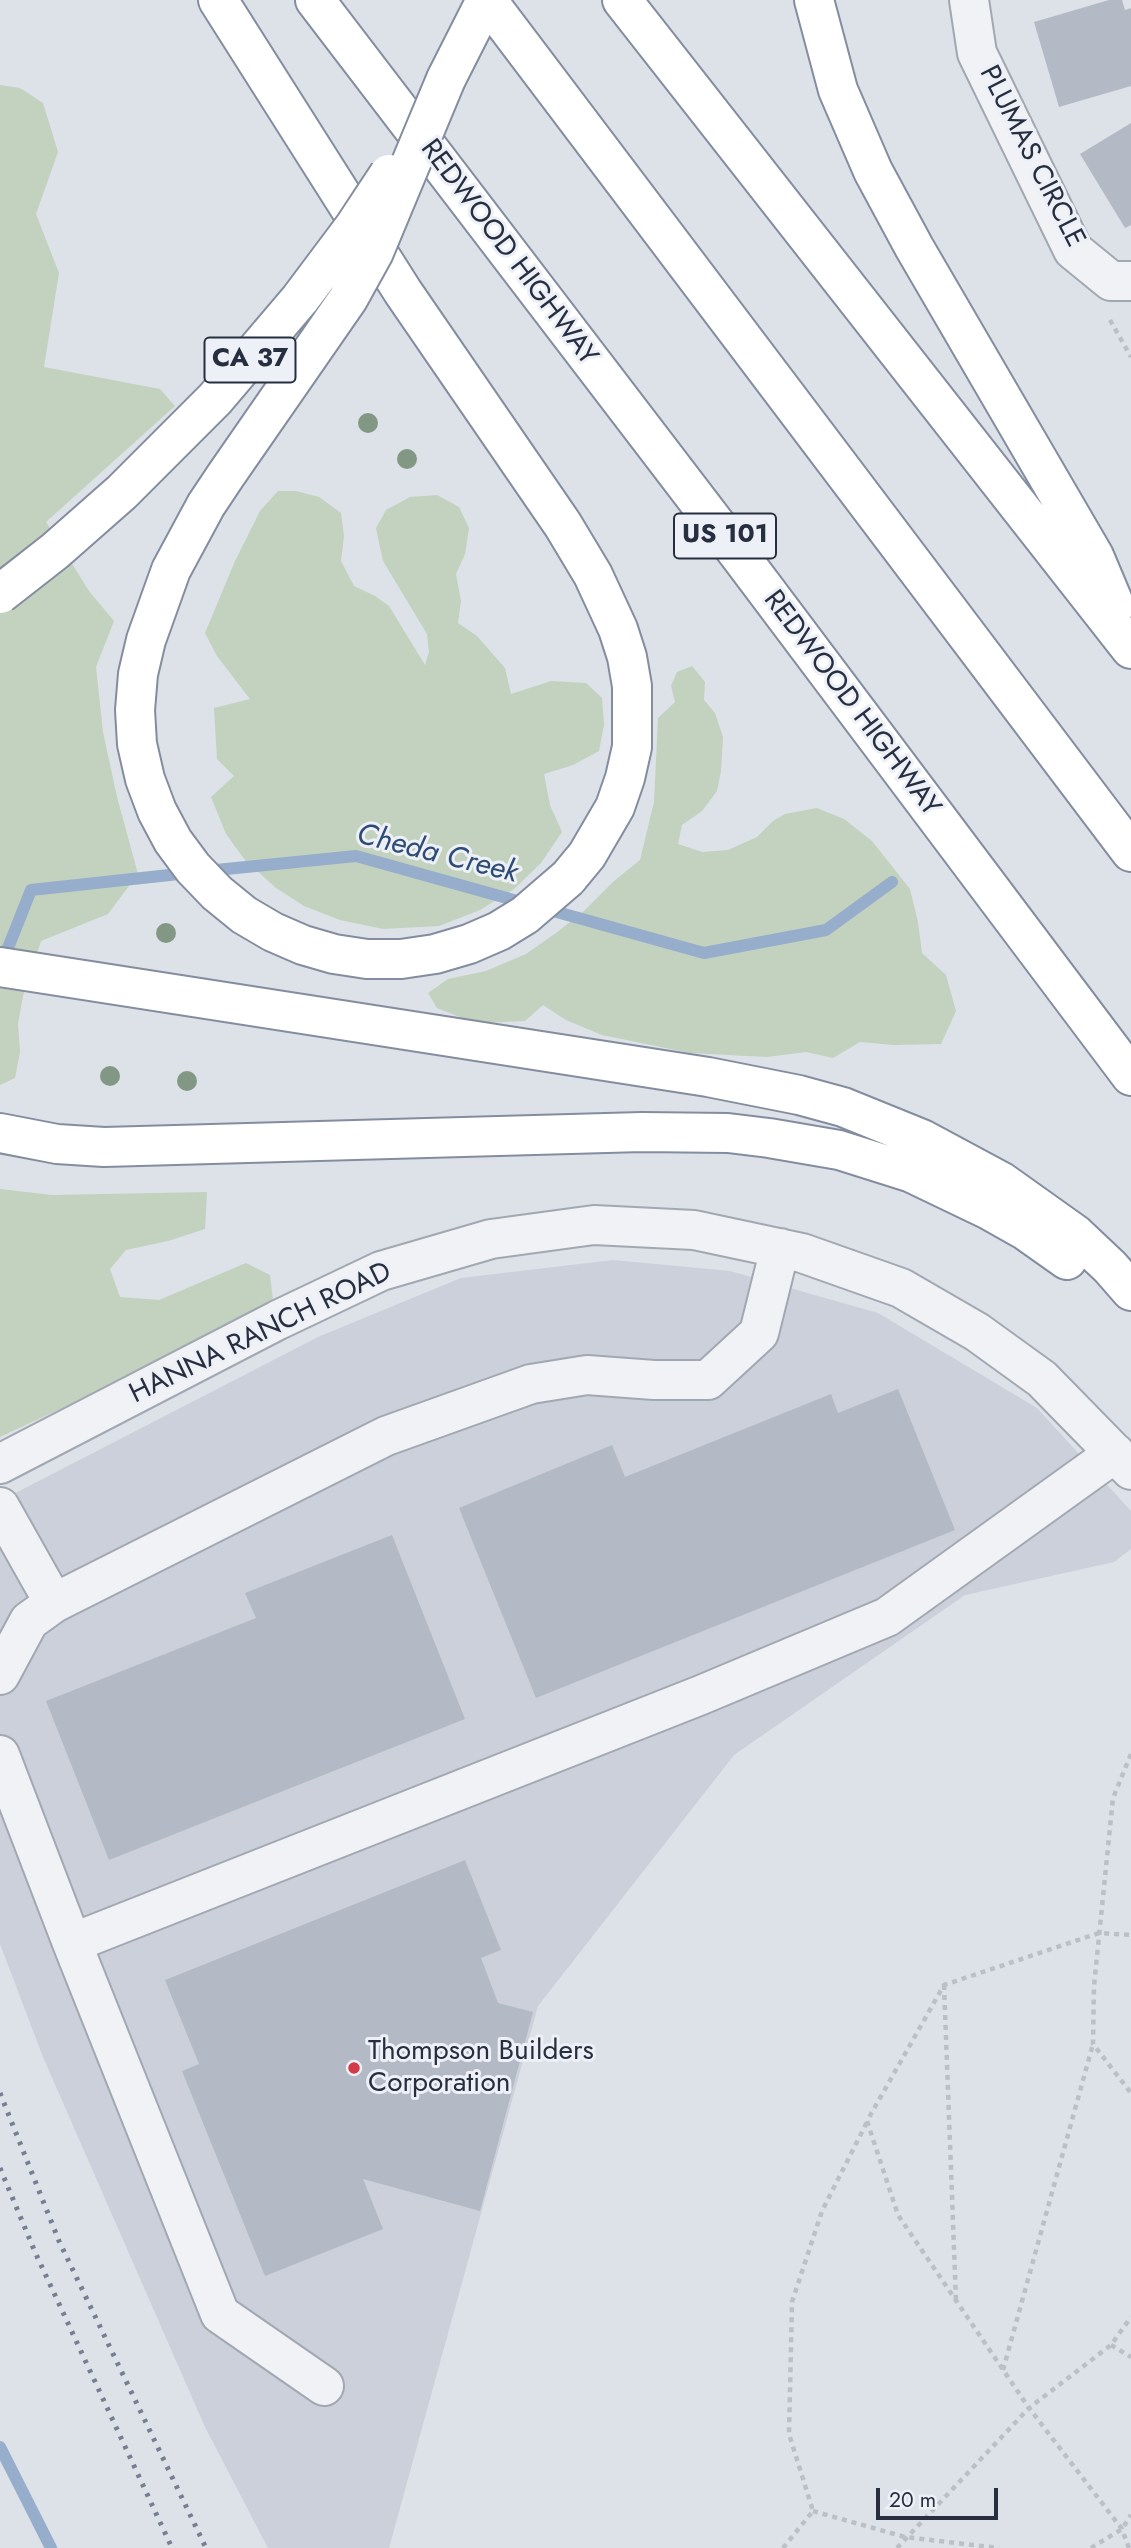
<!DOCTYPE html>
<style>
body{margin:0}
#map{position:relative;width:1131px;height:2548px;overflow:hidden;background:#dde1e8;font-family:Jost,sans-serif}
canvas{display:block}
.scale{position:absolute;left:876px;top:2488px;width:122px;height:32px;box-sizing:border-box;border:4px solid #262e3f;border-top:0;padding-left:9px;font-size:21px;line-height:24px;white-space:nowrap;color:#262e3f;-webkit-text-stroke:5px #edf0f6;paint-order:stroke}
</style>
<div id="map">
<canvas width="1131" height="2548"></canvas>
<div class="scale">20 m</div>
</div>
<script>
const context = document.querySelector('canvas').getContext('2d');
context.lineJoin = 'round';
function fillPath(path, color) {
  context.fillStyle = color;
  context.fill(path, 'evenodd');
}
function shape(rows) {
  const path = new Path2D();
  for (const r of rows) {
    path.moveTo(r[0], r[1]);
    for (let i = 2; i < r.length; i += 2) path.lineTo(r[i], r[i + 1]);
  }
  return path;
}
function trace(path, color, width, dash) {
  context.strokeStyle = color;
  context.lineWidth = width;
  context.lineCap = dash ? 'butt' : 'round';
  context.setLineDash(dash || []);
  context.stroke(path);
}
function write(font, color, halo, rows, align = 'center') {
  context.font = font + ' Jost,sans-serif';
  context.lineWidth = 6;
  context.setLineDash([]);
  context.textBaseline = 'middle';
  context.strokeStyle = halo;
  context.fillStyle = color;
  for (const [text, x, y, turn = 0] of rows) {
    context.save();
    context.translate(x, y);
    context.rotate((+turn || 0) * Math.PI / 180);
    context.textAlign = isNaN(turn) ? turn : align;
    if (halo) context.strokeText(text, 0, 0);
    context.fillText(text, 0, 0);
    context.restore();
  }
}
const built = shape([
 [613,1260,730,1271,878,1313,1037,1408,1131,1511,1131,1549,1114,1562,965,1595,734,1755,538,2006,389,2548,268,2548,205,2427,43,2057,0,1944,0,1501,318,1337,461,1278]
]);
const green = shape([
 [0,85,20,88,43,103,58,152,36,214,59,273,44,367,160,389,175,406,46,522,89,591,114,621,96,667,103,732,117,797,138,874,108,914,41,941,23,996,18,1024,20,1052,15,1078,0,1085],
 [278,491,296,491,319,497,341,513,344,536,341,561,354,586,375,596,389,606,425,665,429,652,427,634,383,561,376,528,386,510,410,497,437,495,459,507,469,528,465,554,456,574,461,601,458,623,477,636,505,668,511,694,551,681,586,683,602,698,604,725,599,751,573,765,544,774,550,805,562,832,541,863,514,889,480,910,439,926,383,929,340,920,304,906,276,888,245,860,226,834,211,797,234,776,217,759,214,708,250,699,217,656,205,633,235,561,260,511],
 [692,666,705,682,704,700,715,713,723,737,721,771,717,791,702,811,682,825,678,844,702,852,728,850,757,837,773,821,785,814,817,808,844,819,872,841,910,889,918,922,922,953,946,975,956,1011,941,1044,893,1045,860,1042,833,1058,806,1052,767,1057,690,1053,602,1035,566,1020,543,1005,525,1021,475,1023,437,1008,428,993,448,979,486,971,526,954,556,933,584,911,614,881,640,860,654,802,658,718,675,702,671,686,677,672],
 [0,1189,52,1195,207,1192,205,1229,168,1241,126,1250,110,1269,120,1297,159,1300,246,1263,270,1275,274,1309,0,1437]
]);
const stream = shape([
 [206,871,356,856,704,953,826,930,892,882],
 [2,963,31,890,188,873],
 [0,2447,51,2548]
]);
const building = shape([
 [1109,0,1122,0,1125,10,1131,8,1131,86,1059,107,1034,22],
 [1131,123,1131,225,1125,228,1080,154],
 [898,1389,955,1530,536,1698,459,1508,612,1445,625,1477,831,1394,838,1413],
 [392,1535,465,1719,109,1860,46,1701,256,1618,245,1593],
 [465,1860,501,1950,481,1958,498,2003,533,2012,480,2211,363,2179,383,2229,265,2276,182,2071,199,2064,165,1980]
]);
const path = shape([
 [1110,320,1131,357],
 [1131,1754,1113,1798,1094,1986,1093,2044,1131,2093],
 [944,1985,956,2301],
 [1111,2345,1131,2357],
 [1003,2370,1093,2044],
 [813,2511,905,2537,999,2548],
 [783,2548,813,2511,789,2434,792,2302,822,2211,867,2122],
 [897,2548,1029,2408,1111,2345,1131,2317],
 [1091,2548,1122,2529,1131,2515],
 [1129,2548,1122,2529,1029,2408,898,2215,867,2121,944,1985,1099,1933,1131,1935]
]);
const minor = shape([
 [969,0,977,53,1073,250,1111,281,1131,281],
 [0,1464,278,1320,381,1271,491,1239,594,1225,694,1230,802,1253,901,1288,977,1332,1042,1379,1131,1470],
 [0,1507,54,1603],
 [0,1675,29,1621,54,1603,386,1436,531,1384,587,1375,654,1380,708,1380,759,1333,780,1248],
 [0,1755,72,1943],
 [324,2386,220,2314,72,1943,701,1695,887,1617,1115,1453]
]);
const highway = shape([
 [218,0,403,292,563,525,593,575,618,629,627,657,632,686,632,747,625,778,615,807,587,855,568,878],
 [315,0,740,556,1131,1076],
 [487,0,1131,852],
 [622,0,1131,649],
 [814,0,838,90,873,171,914,247,1094,556,1115,606],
 [446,79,486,0],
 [0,967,708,1077,799,1095,843,1107,922,1139,1002,1182,1075,1234,1110,1267,1131,1291],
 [0,1133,57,1144,104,1147,642,1132,728,1133,769,1138,839,1150,912,1173,987,1209,1026,1231,1067,1260]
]);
const rail = shape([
 [0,2093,59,2241,206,2548],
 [0,2168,35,2252,172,2548]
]);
const highwayBridge = shape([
 [446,79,374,252,348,299,226,475,206,505,171,570,146,640,138,674,135,710,137,744,145,779,157,811,173,841,193,868,217,893,244,915,273,932,303,945,334,954,367,959,401,959,435,954,469,944,499,931,525,915,568,878],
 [0,594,55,551,122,492,215,399,300,299,354,227,389,174]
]);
const trees = [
 [368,423],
 [407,459],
 [166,933],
 [110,1076],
 [187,1081]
];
const markers = [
 [354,2068,7,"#d53a4a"]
];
const shields = [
 [250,360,91],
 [725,536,102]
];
const shieldNames = [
 ["CA 37",250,360],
 ["US 101",725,536]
];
const streetNames = [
 ["PLUMAS CIRCLE",1031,157,63],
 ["REDWOOD HIGHWAY",508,253,53],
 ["REDWOOD HIGHWAY",851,704,53],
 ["HANNA RANCH ROAD",261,1334,-26]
];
const poiNames = [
 ["Thompson Builders",368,2052],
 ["Corporation",368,2084]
];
const waterNames = [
 ["Cheda Creek",437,855,14]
];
fillPath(built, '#cbd0da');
fillPath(green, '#c2d2be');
trace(stream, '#96adcb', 12);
fillPath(building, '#b4bac5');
trace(minor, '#a2a8b2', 42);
trace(highway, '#848d9f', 42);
trace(path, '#bbbfc6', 4.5, [5, 5]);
trace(minor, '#f0f2f6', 38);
trace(highway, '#fff', 38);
trace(rail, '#767f92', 5, [3.5, 7]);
trace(highwayBridge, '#848d9f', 42, []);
trace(highwayBridge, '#fff', 38);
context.fillStyle = '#829884';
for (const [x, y] of trees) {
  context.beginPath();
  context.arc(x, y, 10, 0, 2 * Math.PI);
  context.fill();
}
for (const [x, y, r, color] of markers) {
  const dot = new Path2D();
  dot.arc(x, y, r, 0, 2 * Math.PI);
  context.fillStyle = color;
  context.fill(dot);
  trace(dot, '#edf0f6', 2.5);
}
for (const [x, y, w] of shields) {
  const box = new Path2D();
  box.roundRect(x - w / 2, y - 22.5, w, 45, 5);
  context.fillStyle = '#edf0f6';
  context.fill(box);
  trace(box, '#262e3f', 2);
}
write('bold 26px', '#262e3f', null, shieldNames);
write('28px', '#262e3f', '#edf0f6', streetNames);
write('28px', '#262e3f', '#edf0f6', poiNames, 'left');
write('italic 30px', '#2e4b76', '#edf0f6', waterNames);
</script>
